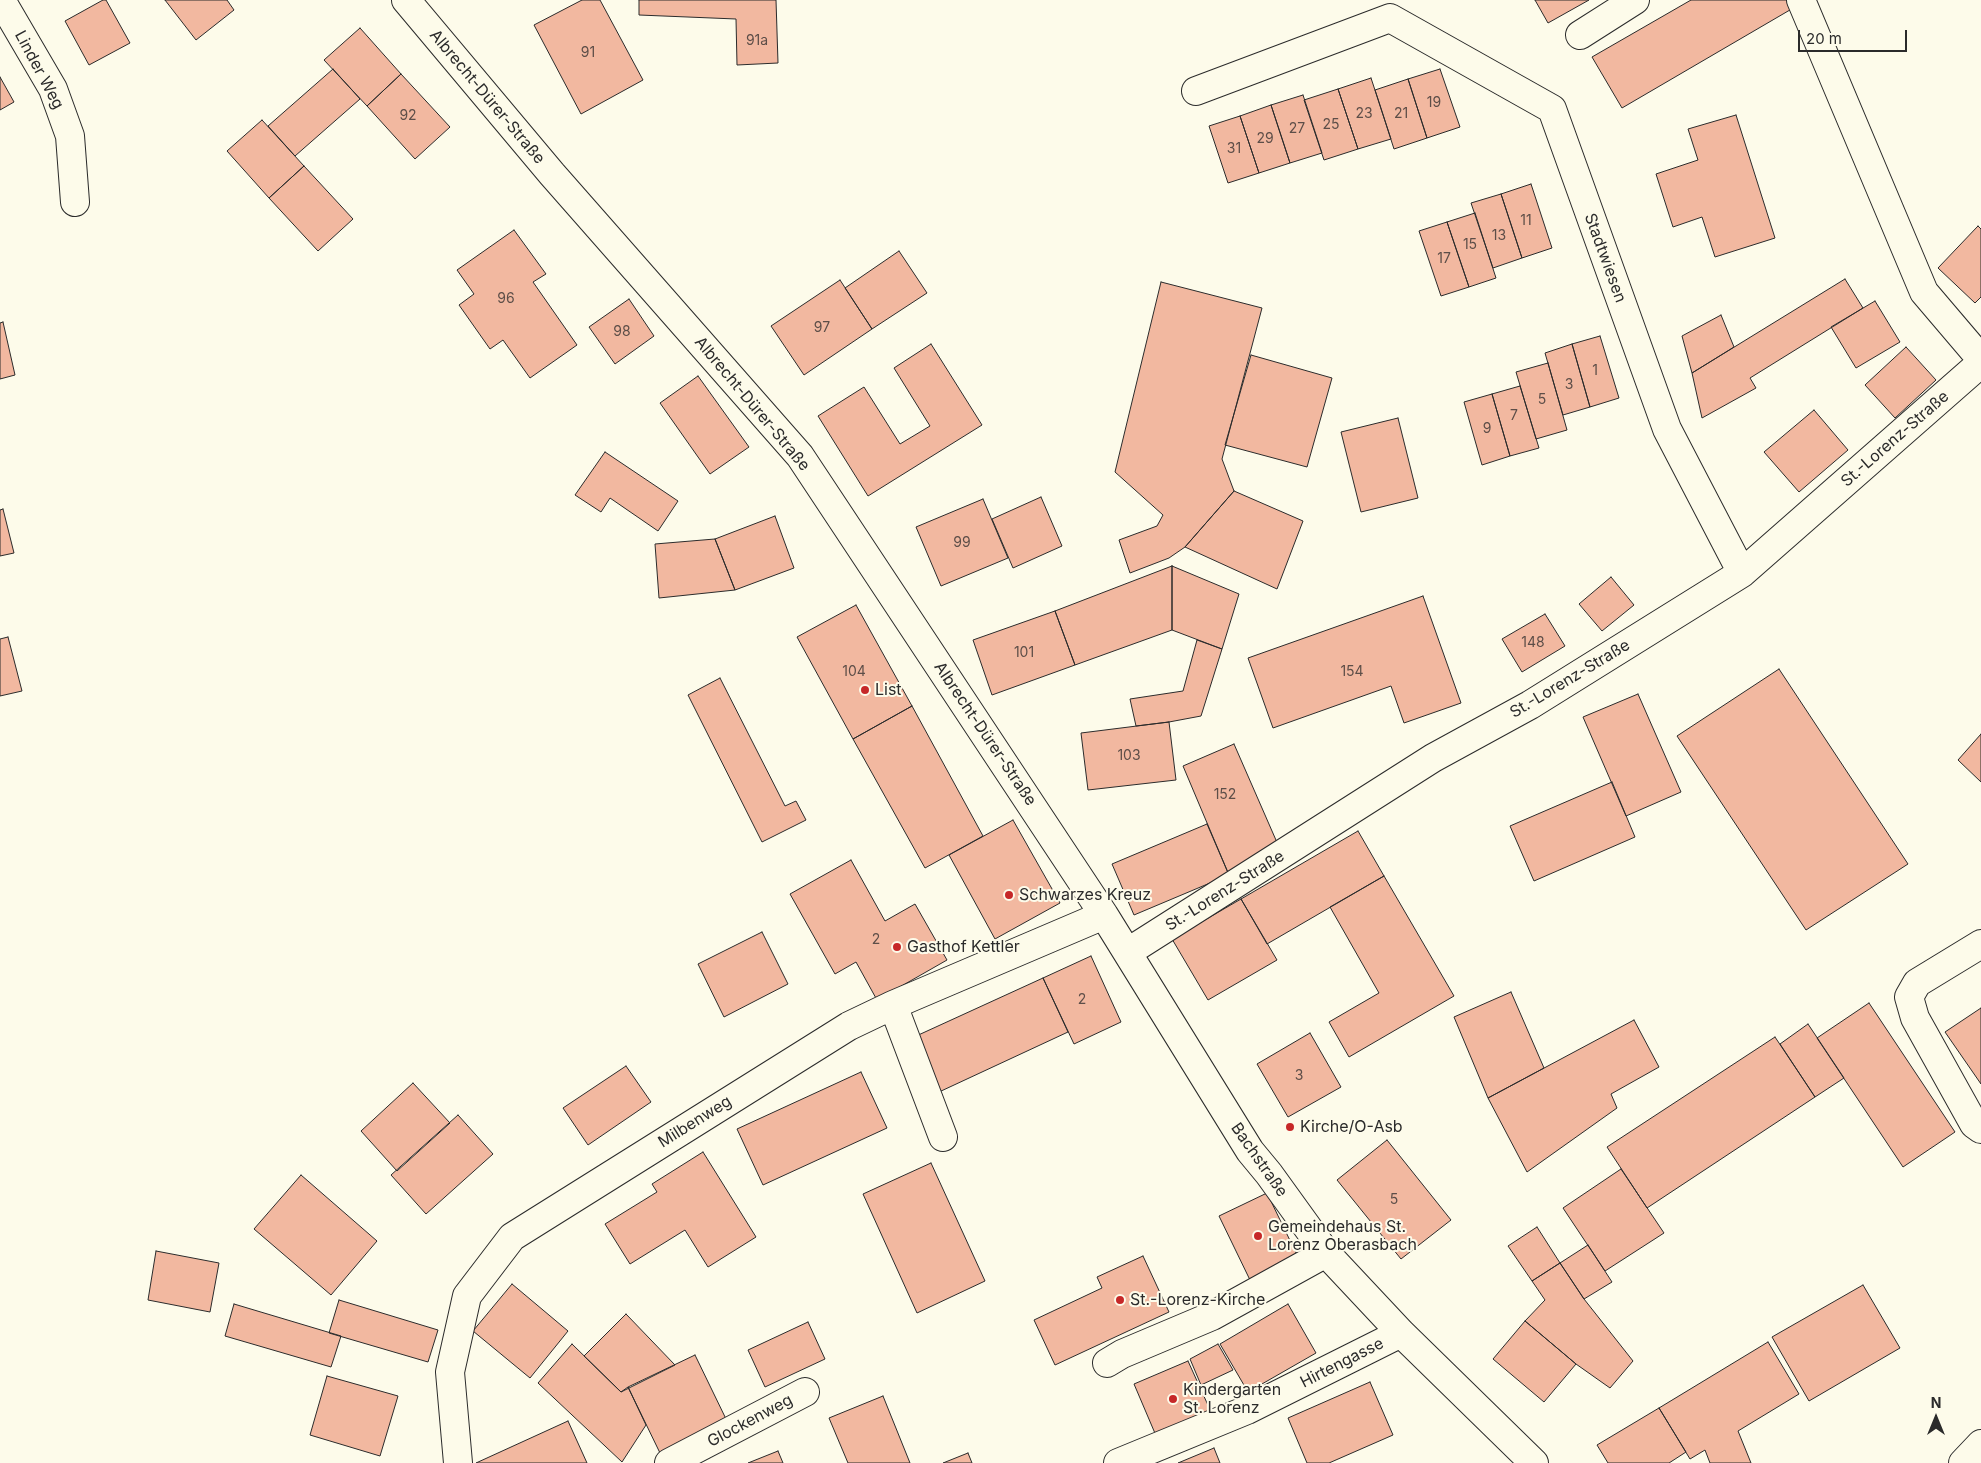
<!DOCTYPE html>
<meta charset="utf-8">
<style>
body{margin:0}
#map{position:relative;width:1981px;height:1463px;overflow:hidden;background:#fdfbea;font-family:Inter,sans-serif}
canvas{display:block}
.north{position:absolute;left:1911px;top:1393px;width:50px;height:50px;-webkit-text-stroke:4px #fdfbea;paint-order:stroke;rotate:0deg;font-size:14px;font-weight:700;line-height:20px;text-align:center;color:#2b2b2b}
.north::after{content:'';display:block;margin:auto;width:18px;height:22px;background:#2b2b2b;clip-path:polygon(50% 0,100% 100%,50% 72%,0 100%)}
.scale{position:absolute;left:1798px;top:30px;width:109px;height:22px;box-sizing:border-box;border:2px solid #2b2b2b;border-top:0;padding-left:6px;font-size:15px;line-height:18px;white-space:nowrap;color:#2b2b2b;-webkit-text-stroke:4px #fdfbea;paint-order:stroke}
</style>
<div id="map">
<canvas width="1981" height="1463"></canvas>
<div class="north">N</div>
<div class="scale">20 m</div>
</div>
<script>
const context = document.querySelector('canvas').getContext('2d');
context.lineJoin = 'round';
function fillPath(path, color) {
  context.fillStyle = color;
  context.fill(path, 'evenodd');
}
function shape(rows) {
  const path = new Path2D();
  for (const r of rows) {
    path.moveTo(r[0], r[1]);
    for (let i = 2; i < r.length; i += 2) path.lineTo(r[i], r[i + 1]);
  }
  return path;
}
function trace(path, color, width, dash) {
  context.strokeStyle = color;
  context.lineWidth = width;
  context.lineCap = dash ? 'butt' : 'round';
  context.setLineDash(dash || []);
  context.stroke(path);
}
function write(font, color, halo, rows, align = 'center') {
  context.font = font + ' Inter,sans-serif';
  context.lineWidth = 4;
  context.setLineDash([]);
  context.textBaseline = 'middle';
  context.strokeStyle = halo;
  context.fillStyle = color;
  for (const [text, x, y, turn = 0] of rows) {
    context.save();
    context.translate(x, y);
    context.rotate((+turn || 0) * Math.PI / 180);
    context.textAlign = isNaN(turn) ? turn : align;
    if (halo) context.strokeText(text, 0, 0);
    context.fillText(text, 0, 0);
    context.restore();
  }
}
const building = shape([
 [103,0,106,0,130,43,89,65,65,21,103,0],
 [165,0,227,0,234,10,196,40,165,0],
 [582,0,600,0,643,80,581,114,534,25,582,0],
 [639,0,776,0,778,63,737,65,736,19,639,15,639,0],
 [1535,0,1589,0,1548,23,1535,0],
 [1691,0,1791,0,1795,7,1622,108,1592,57,1691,0],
 [360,28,401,74,367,106,324,60,360,28],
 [333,69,360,99,295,156,268,126,333,69],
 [1440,69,1460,127,1427,138,1408,79,1440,69],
 [401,74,450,127,415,159,367,106,401,74],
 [0,77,14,102,0,110,0,77],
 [1371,78,1391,139,1358,149,1338,89,1371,78],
 [1408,79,1427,138,1394,149,1375,90,1408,79],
 [1338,89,1358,149,1324,160,1304,100,1338,89],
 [1303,95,1322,153,1290,163,1271,105,1303,95],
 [1271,105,1290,163,1259,173,1240,116,1271,105],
 [1736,115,1775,238,1715,257,1702,217,1673,227,1656,174,1698,160,1688,129,1736,115],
 [1240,116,1259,173,1228,183,1209,126,1240,116],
 [262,120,304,166,269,198,227,151,262,120],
 [304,166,353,219,318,251,269,198,304,166],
 [1531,184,1552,248,1522,258,1501,194,1531,184],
 [1501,194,1522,258,1493,268,1471,203,1501,194],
 [1475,213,1496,278,1469,287,1447,222,1475,213],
 [1447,222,1469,287,1441,296,1419,231,1447,222],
 [1978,226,1981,229,1981,297,1975,303,1938,268,1978,226],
 [514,230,546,274,533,282,577,345,530,378,503,340,490,349,459,305,474,294,457,270,514,230],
 [899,251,927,293,872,329,845,288,899,251],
 [1845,279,1863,308,1750,378,1756,388,1702,418,1692,373,1845,279],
 [840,280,872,329,804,375,771,326,840,280],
 [1161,282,1262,308,1222,459,1234,491,1185,547,1169,558,1130,573,1119,540,1157,526,1163,515,1115,472,1161,282],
 [629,299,654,336,615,364,589,327,629,299],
 [1875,301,1900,342,1856,368,1831,327,1875,301],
 [1721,315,1734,347,1692,373,1682,336,1721,315],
 [3,322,15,375,0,379,0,323,3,322],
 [1600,336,1619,398,1590,407,1572,344,1600,336],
 [931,344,982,425,868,496,818,416,864,387,900,444,930,426,894,368,931,344],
 [1572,344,1590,407,1563,415,1545,353,1572,344],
 [1906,347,1936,380,1895,418,1865,385,1906,347],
 [1251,355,1332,378,1307,467,1225,445,1251,355],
 [1548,363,1567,430,1536,439,1516,372,1548,363],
 [698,376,749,447,710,474,660,403,698,376],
 [1520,386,1539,448,1510,456,1492,394,1520,386],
 [1492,394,1510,456,1482,465,1464,402,1492,394],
 [1814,410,1848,450,1799,492,1764,452,1814,410],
 [1398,418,1418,498,1361,512,1341,432,1398,418],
 [605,452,678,501,658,531,610,498,601,512,575,495,605,452],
 [1234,491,1303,521,1277,589,1185,547,1234,491],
 [1041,497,1062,546,1013,568,992,519,1041,497],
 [983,499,1008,558,941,586,916,527,983,499],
 [3,509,14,553,0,556,0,510,3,509],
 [775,516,794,568,735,590,715,539,775,516],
 [715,539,735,590,659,598,655,544,715,539],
 [1172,566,1239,594,1222,649,1172,630,1172,566],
 [1172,566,1172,630,1075,665,1055,611,1172,566],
 [1611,577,1634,605,1602,631,1579,604,1611,577],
 [1423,596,1461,703,1404,723,1391,686,1273,728,1248,658,1423,596],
 [856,605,912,706,853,739,797,637,856,605],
 [1055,611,1075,665,992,695,973,640,1055,611],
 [1545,614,1565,646,1522,672,1502,639,1545,614],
 [8,637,22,691,0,696,0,639,8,637],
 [1197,640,1222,649,1201,716,1169,722,1136,726,1130,699,1183,691,1197,640],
 [1779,669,1908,864,1806,930,1677,736,1779,669],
 [720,678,785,806,796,801,806,820,762,842,688,695,720,678],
 [1638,694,1681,792,1626,816,1583,717,1638,694],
 [912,706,983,836,925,868,853,739,912,706],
 [1169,722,1176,780,1088,790,1081,733,1169,722],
 [1981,734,1981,782,1958,760,1981,734],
 [1234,744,1279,847,1229,875,1183,766,1234,744],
 [1612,782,1635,837,1534,881,1510,826,1612,782],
 [1013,820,1060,903,995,939,949,855,1013,820],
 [1207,824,1229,875,1134,915,1112,864,1207,824],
 [1358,831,1384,876,1267,944,1241,899,1358,831],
 [851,860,885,921,915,904,947,960,877,1000,856,962,835,974,790,894,851,860],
 [1384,876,1454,996,1349,1057,1329,1022,1379,993,1330,907,1384,876],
 [1241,899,1277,960,1208,1000,1172,939,1241,899],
 [762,932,788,984,724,1017,698,964,762,932],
 [1091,956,1121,1022,1074,1044,1043,978,1091,956],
 [1043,978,1068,1032,939,1092,914,1037,1043,978],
 [1511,992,1544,1068,1488,1098,1454,1017,1511,992],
 [1869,1003,1955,1132,1903,1167,1817,1038,1869,1003],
 [1981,1008,1981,1084,1945,1032,1981,1008],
 [1634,1020,1659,1067,1611,1094,1617,1108,1527,1172,1488,1098,1634,1020],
 [1808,1024,1844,1078,1815,1097,1780,1044,1808,1024],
 [1310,1033,1341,1087,1288,1117,1257,1064,1310,1033],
 [1775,1037,1815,1097,1647,1208,1607,1147,1775,1037],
 [626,1066,651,1102,588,1145,563,1108,626,1066],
 [861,1072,887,1128,763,1185,737,1129,861,1072],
 [413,1083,450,1123,397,1171,361,1131,413,1083],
 [458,1115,493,1154,426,1214,391,1175,458,1115],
 [1387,1140,1451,1220,1401,1259,1337,1180,1387,1140],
 [703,1152,756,1237,708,1267,685,1230,630,1264,605,1224,657,1192,652,1184,703,1152],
 [931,1163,985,1281,917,1313,863,1194,931,1163],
 [1621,1169,1664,1233,1605,1271,1563,1208,1621,1169],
 [301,1175,377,1241,331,1295,254,1229,301,1175],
 [1267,1193,1298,1257,1250,1280,1219,1216,1267,1193],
 [1537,1227,1560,1263,1532,1281,1508,1246,1537,1227],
 [1588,1245,1612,1282,1584,1299,1560,1263,1588,1245],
 [156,1251,219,1263,210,1312,148,1300,156,1251],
 [1143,1256,1169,1312,1055,1365,1034,1320,1102,1288,1097,1277,1143,1256],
 [1560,1263,1584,1299,1633,1361,1610,1388,1576,1364,1525,1321,1545,1300,1532,1281,1560,1263],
 [512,1284,568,1331,530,1378,473,1331,512,1284],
 [1863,1285,1900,1348,1809,1401,1772,1337,1863,1285],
 [339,1300,438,1330,428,1362,329,1333,339,1300],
 [234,1304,341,1336,331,1367,225,1336,234,1304],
 [1288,1304,1316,1353,1248,1392,1220,1344,1288,1304],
 [626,1314,675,1365,621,1392,584,1356,626,1314],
 [1525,1321,1576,1364,1544,1402,1493,1359,1525,1321],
 [808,1322,825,1359,765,1387,748,1350,808,1322],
 [1768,1342,1799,1394,1738,1431,1751,1463,1710,1463,1705,1450,1690,1459,1659,1408,1768,1342],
 [572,1344,621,1392,628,1387,646,1425,622,1462,538,1383,572,1344],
 [1218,1344,1233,1370,1201,1385,1190,1359,1218,1344],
 [695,1355,727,1421,660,1453,628,1387,695,1355],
 [1188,1361,1212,1414,1157,1438,1134,1384,1188,1361],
 [327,1376,398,1396,380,1456,310,1435,327,1376],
 [1370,1382,1393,1435,1329,1463,1307,1463,1288,1418,1370,1382],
 [883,1396,910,1463,848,1463,829,1418,883,1396],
 [1659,1408,1686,1452,1669,1463,1608,1463,1597,1445,1659,1408],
 [568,1421,587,1463,476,1463,568,1421],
 [1214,1448,1220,1463,1178,1463,1214,1448],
 [778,1451,783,1463,748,1463,778,1451],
 [968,1453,972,1463,943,1463,968,1453]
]);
const minor = shape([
 [1,0,53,89,70,136,75,202],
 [406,0,552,174,800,456,1104,915,1250,1151,1269,1174,1326,1253,1401,1333,1534,1463],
 [1801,0,1924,292,1981,359],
 [1580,35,1635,0],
 [1196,91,1390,18,1552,109,1667,429,1742,573],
 [1981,944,1917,983,1909,997,1915,1018,1974,1124,1981,1129],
 [1128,952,1433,758,1530,705,1742,573,1981,363],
 [893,1005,943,1137],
 [1107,1363,1122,1354,1212,1316,1326,1253],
 [458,1463,450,1372,467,1296,512,1237,849,1026,893,1005,1104,915],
 [669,1463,805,1392],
 [1118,1463,1247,1410,1401,1333],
 [1963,1463,1981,1444]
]);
const markers = [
 [865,690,5,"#c62828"],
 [1009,895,5,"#c62828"],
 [897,947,5,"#c62828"],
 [1290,1127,5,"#c62828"],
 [1258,1236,5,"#c62828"],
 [1120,1300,5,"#c62828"],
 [1173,1399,5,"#c62828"]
];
const numberNames = [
 ["91a",757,41],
 ["91",588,53],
 ["19",1434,103],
 ["23",1364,114],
 ["21",1401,114],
 ["92",408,116],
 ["25",1331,125],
 ["27",1297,129],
 ["29",1265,139],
 ["31",1234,149],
 ["11",1526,221],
 ["13",1499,236],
 ["15",1470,245],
 ["17",1444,259],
 ["96",506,299],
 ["97",822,328],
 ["98",622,332],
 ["1",1595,371],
 ["3",1569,385],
 ["5",1542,400],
 ["7",1514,416],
 ["9",1487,429],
 ["99",962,543],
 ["148",1533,643],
 ["101",1024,653],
 ["104",854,672],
 ["154",1352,672],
 ["103",1129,756],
 ["152",1225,795],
 ["2",876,940],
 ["2",1082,1000],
 ["3",1299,1076],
 ["5",1394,1200]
];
const streetNames = [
 ["Linder Weg",39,70,62],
 ["Albrecht-Dürer-Straße",487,97,50],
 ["Stadtwiesen",1605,258,70],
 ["Albrecht-Dürer-Straße",752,404,50],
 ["St.-Lorenz-Straße",1895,439,-41],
 ["St.-Lorenz-Straße",1570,679,-31],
 ["Albrecht-Dürer-Straße",985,734,56],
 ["St.-Lorenz-Straße",1225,891,-32],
 ["Milbenweg",695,1122,-32],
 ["Bachstraße",1259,1160,55],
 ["Hirtengasse",1342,1363,-27],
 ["Glockenweg",750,1421,-28]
];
const poiNames = [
 ["List",875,690],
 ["Schwarzes Kreuz",1019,895],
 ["Gasthof Kettler",907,947],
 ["Kirche/O-Asb",1300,1127],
 ["Gemeindehaus St.",1268,1227],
 ["Lorenz Oberasbach",1268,1245],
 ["St.-Lorenz-Kirche",1130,1300],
 ["Kindergarten",1183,1390],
 ["St. Lorenz",1183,1408]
];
fillPath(building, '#f2b8a0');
trace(building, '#2b2b2b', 1);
trace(minor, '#2b2b2b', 30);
trace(minor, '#fdfbea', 28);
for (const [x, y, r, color] of markers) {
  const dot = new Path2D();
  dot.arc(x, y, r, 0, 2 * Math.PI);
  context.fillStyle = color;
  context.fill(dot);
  trace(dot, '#fdfbea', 2);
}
write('14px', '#5d4e48', null, numberNames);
write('16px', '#2b2b2b', '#fdfbea', streetNames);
write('16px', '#2b2b2b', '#fdfbea', poiNames, 'left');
</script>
